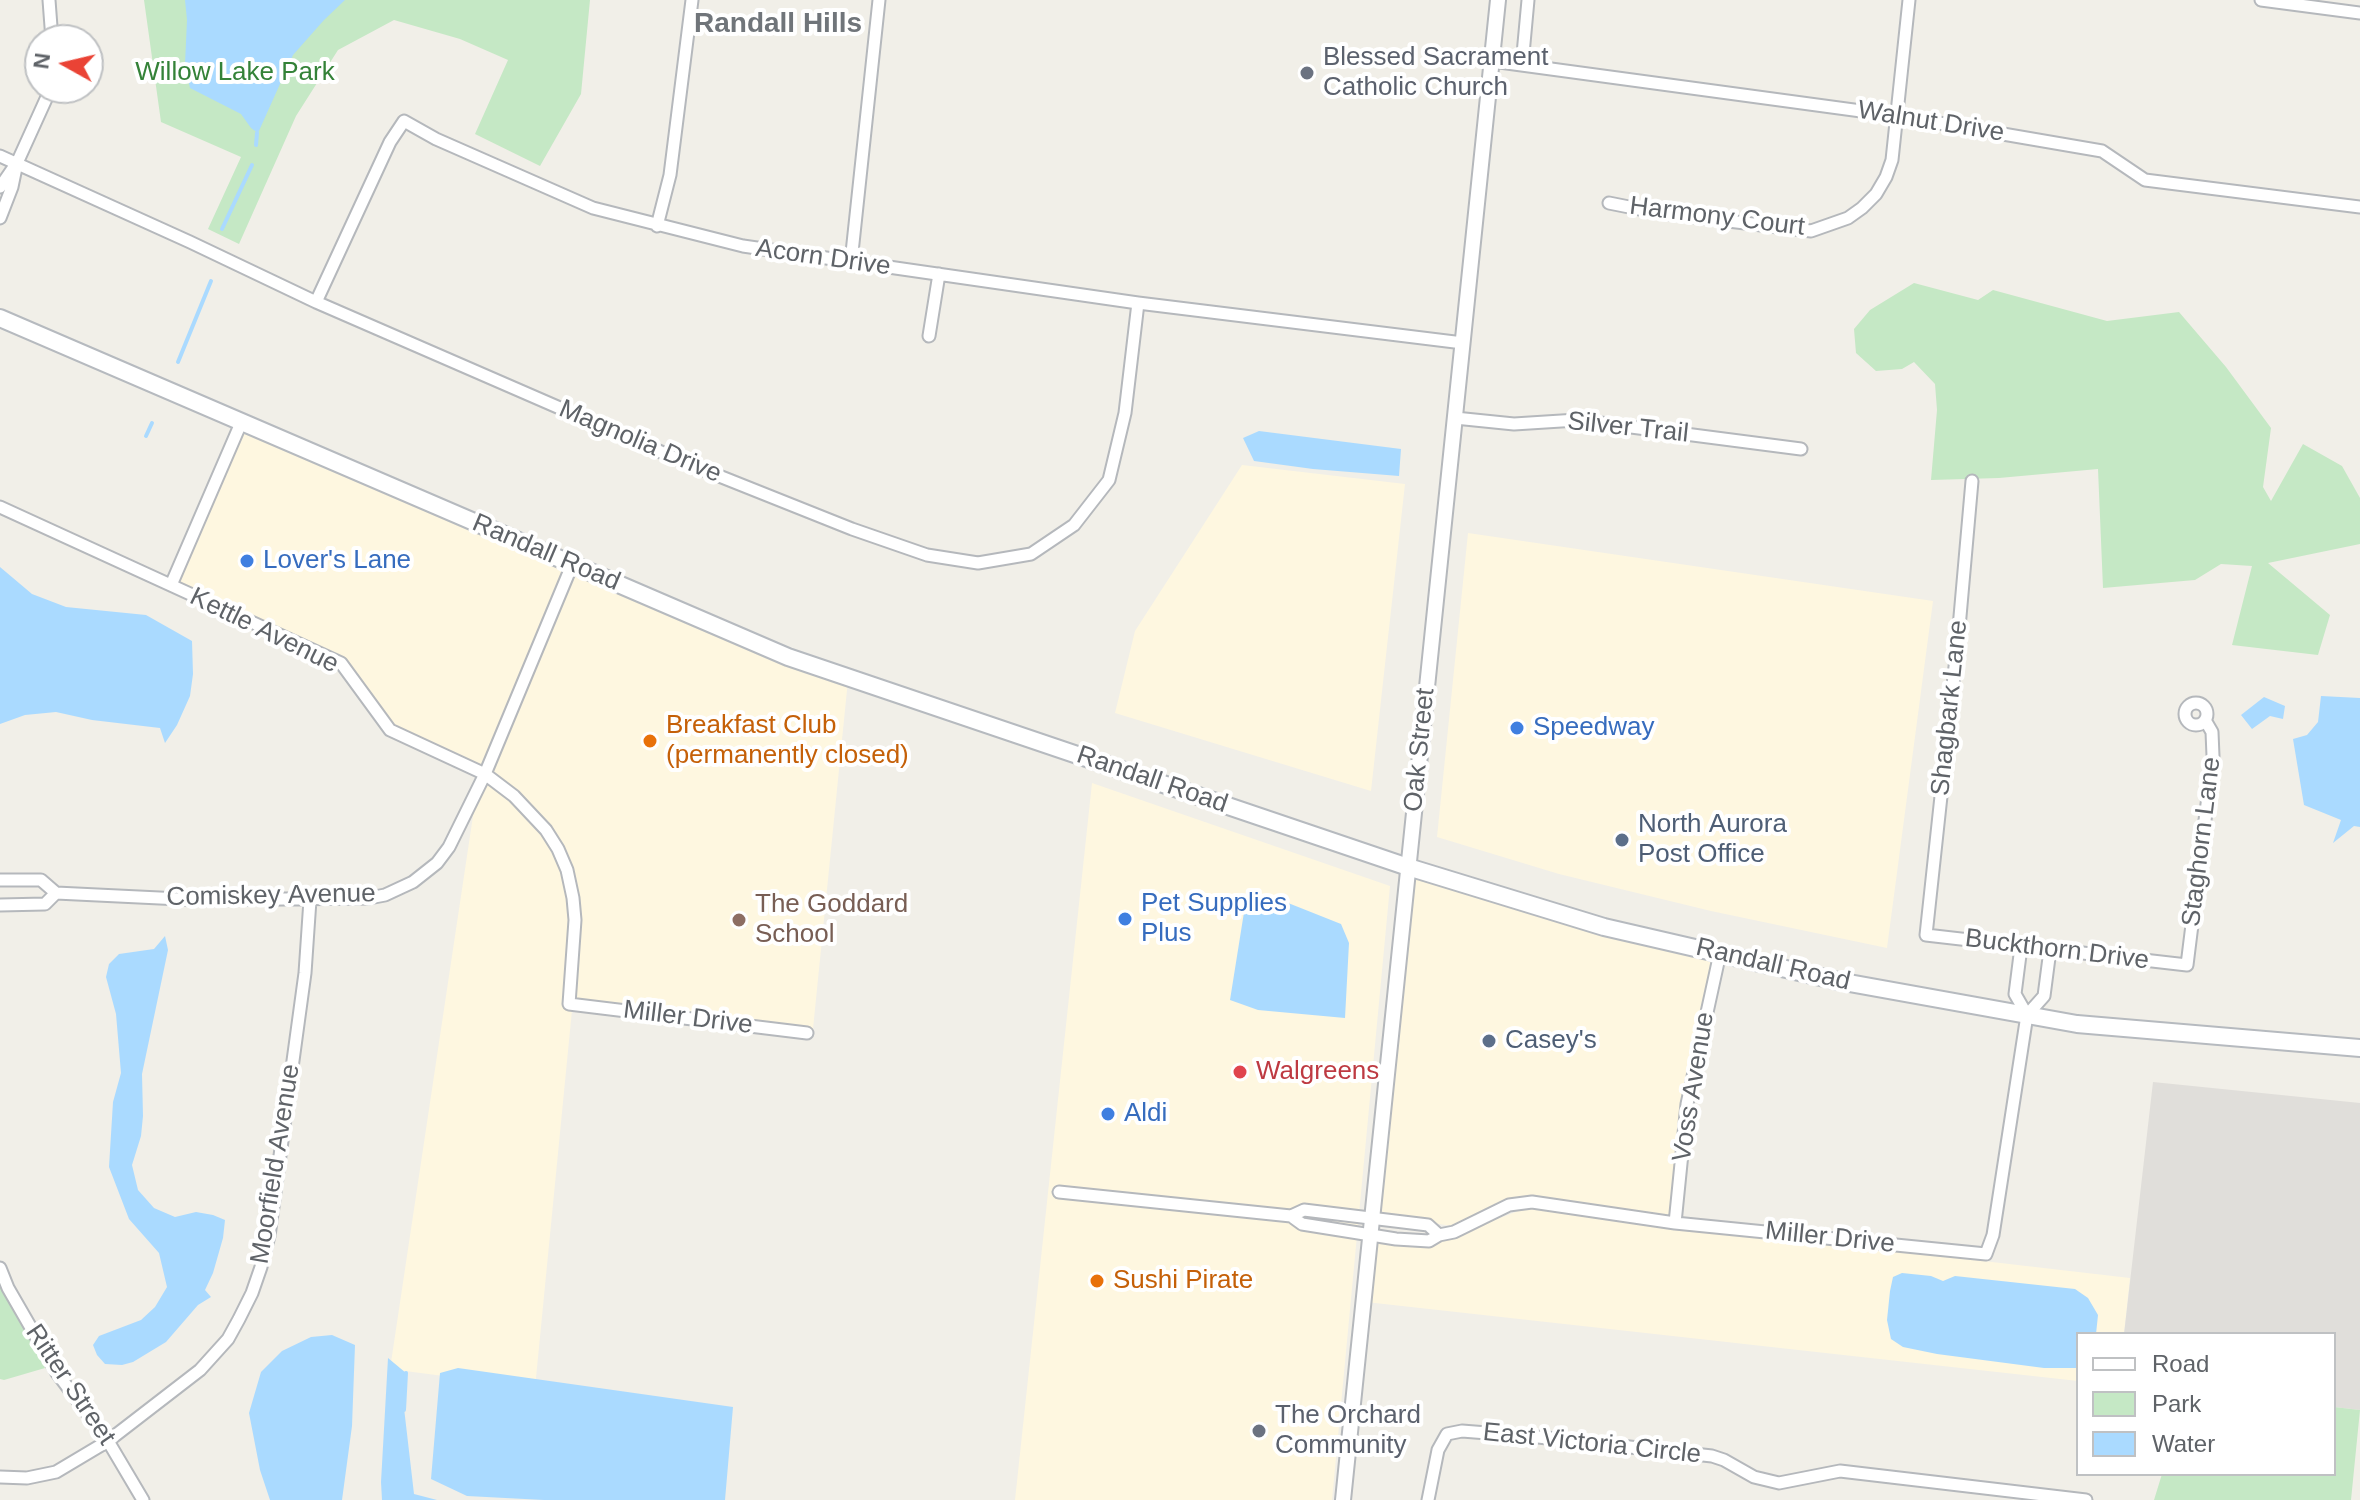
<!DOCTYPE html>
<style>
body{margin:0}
#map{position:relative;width:2360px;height:1500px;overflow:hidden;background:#f1efe8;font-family:Helvetica,sans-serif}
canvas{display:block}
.legend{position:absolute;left:2076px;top:1332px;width:260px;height:144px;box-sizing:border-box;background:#fff;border:2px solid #bfc1c3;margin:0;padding:10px 14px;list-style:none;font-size:24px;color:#5f6368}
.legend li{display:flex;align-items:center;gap:16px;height:40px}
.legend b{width:40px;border:2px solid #bfc1c3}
.north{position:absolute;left:24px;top:24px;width:80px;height:80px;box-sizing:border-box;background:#fff;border:2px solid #bfc1c3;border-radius:50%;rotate:278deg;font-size:22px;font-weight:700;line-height:32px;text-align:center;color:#5f6368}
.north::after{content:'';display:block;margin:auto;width:28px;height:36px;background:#ea4335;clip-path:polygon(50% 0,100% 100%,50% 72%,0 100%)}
</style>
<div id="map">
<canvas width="2360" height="1500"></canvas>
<ul class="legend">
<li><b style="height:10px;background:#fff"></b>Road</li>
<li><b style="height:22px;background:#c5e8c5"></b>Park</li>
<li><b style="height:22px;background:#aadaff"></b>Water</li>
</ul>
<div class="north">N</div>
</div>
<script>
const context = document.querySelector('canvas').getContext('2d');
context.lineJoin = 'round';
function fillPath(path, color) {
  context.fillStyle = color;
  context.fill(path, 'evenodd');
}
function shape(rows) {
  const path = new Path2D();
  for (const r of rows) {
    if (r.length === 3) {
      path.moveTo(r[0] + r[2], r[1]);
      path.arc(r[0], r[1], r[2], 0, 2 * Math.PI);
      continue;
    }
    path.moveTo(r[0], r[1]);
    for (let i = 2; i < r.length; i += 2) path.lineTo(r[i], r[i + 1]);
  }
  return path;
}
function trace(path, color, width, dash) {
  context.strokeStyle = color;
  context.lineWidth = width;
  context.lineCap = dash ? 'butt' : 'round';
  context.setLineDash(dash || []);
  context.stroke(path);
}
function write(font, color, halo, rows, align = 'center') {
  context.font = font + ' Helvetica,sans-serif';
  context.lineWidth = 8;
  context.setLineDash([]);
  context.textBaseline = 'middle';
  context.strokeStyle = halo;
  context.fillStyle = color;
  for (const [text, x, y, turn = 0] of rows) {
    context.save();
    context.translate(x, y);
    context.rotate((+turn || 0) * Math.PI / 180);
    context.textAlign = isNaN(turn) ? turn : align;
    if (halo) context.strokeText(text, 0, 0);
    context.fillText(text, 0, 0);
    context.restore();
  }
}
const commercial = shape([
 [242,428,566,568,482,769,394,729,343,660,176,584],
 [1242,465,1405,484,1371,791,1115,713,1135,631],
 [1468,533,1933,601,1887,948,1711,911,1559,874,1437,837],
 [574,570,848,680,813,1029,573,1000,535,1388,390,1369,479,776],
 [1092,783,1390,886,1332,1500,1015,1500],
 [1411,871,1714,956,1671,1218,1523,1197,1506,1202,1453,1226,1377,1215],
 [1526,1208,2130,1278,2124,1334,2078,1334,2078,1381,1366,1302,1373,1238,1440,1241]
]);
const industrial = shape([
 [2153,1082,2360,1103,2360,1410,2334,1407,2334,1334,2124,1334]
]);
const green = shape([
 [144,0,590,0,581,94,540,166,475,134,508,60,460,39,394,20,338,50,296,116,239,244,208,229,241,157,161,122],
 [1914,283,1978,300,1993,290,2107,321,2179,312,2226,367,2271,428,2263,487,2271,501,2303,444,2342,466,2360,498,2360,544,2268,563,2330,615,2318,655,2232,645,2252,566,2221,564,2195,580,2103,588,2098,469,1999,478,1931,480,1937,410,1935,384,1914,362,1902,369,1876,371,1856,353,1854,329,1870,310],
 [0,1283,45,1368,4,1380,0,1379],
 [2334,1407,2360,1410,2351,1500,2154,1500,2162,1474,2334,1474]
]);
const water = shape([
 [185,0,345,0,324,20,293,55,258,133,251,128,241,114,190,88,185,64,187,20],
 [1259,431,1401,449,1399,476,1313,469,1254,461,1243,438],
 [0,567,32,594,66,607,146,615,192,641,193,674,190,696,177,725,165,743,160,728,92,720,56,712,25,715,0,724],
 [2321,696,2360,698,2360,827,2354,826,2333,843,2341,820,2304,805,2293,739,2307,735,2318,722],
 [2264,697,2285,706,2283,719,2270,716,2252,729,2241,715],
 [1268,895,1341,924,1349,943,1345,1018,1258,1010,1230,1000,1245,906],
 [165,936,168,950,142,1074,143,1116,141,1136,132,1165,138,1190,154,1208,175,1217,196,1212,213,1215,225,1220,223,1238,213,1273,205,1290,211,1297,198,1305,166,1342,133,1362,122,1365,105,1364,97,1355,93,1345,99,1336,141,1320,155,1307,167,1287,159,1253,129,1219,109,1167,113,1102,121,1073,116,1014,106,977,109,964,119,954,154,949],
 [1902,1273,1931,1276,1943,1281,1955,1276,2075,1289,2088,1298,2098,1315,2096,1334,2078,1334,2078,1368,2044,1368,1937,1354,1903,1347,1891,1339,1887,1320,1890,1291,1893,1277],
 [332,1335,355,1345,352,1426,342,1500,270,1500,260,1470,249,1413,261,1372,282,1351,311,1337],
 [388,1358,406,1373,404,1408,414,1494,437,1500,382,1500,381,1482],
 [458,1368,733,1407,725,1500,544,1500,467,1496,431,1479,440,1373]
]);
const stream = shape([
 [256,145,257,133],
 [222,229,252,165],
 [178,362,211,281],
 [146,436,152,423],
 [404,1410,406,1373]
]);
const minor = shape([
 [49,0,52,40],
 [2261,0,2360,13],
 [1492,61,1898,116,2102,151,2145,180,2360,207],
 [1522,65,1528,0],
 [0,156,190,242,316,302,684,462,852,529,927,555,978,563,1031,554,1074,525,1109,480,1125,413,1138,303],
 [0,187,14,167],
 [1609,203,1654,212,1811,231,1848,218,1862,208,1876,194,1886,177,1892,160,1909,0],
 [0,218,12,187,17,163,51,88],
 [657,226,670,175,692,0],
 [851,262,879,0],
 [316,302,390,142,404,121,436,139,593,208,743,246,1138,303,1463,343],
 [929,336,939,274],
 [1455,418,1514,424,1577,420,1801,449],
 [1972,481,1958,639,1926,935,2187,965,2213,756,2212,732,2205,720],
 [0,507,341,663,390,730,485,774,514,796,546,830,558,849,567,870,573,898,575,920,569,1004,807,1033],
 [171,585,241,423],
 [2196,714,11],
 [0,880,41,880,56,893,201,900,369,898,385,895,413,882,437,863,449,847,485,774,572,565],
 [0,905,45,904,56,893],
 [2021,947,2015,994,2027,1015],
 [2027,1015,2044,996,2050,950],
 [1059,1192,1291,1216,1302,1224,1396,1239,1429,1241,1439,1235,1454,1232,1509,1205,1532,1202,1675,1223,1986,1254,1993,1235,2027,1015],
 [1291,1216,1304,1210,1428,1225,1439,1235],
 [1675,1223,1687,1104,1720,953],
 [0,1268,8,1288,57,1373,108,1441,143,1500],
 [0,1477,27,1478,56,1472,108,1441,200,1370,228,1339,239,1319,252,1293,261,1267,269,1236,305,973,310,900],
 [1428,1500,1438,1450,1447,1434,1462,1431,1538,1437,1712,1456,1724,1460,1754,1477,1779,1483,1840,1471,2086,1500]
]);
const tertiary = shape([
 [1343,1500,1498,0]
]);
const secondary = shape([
 [0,318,788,657,1408,867,1604,927,1838,981,2077,1024,2360,1048]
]);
const markers = [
 [1307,73,8,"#6b7280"],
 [247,561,8,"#3f7fe0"],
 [1517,728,8,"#3f7fe0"],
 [650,741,8,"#e8710a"],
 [1622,840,8,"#5c6f8a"],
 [1125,919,8,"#3f7fe0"],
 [739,920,8,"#8d6e63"],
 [1489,1041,8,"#5c6f8a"],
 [1240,1072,8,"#e0444e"],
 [1108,1114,8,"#3f7fe0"],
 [1097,1281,8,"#e8710a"],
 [1259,1431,8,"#6b7280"]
];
const worshipNames = [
 ["Blessed Sacrament",1323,58],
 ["Catholic Church",1323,88],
 ["The Orchard",1275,1416],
 ["Community",1275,1446]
];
const parkNames = [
 ["Willow Lake Park",235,73]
];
const streetNames = [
 ["Walnut Drive",1931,122,9],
 ["Harmony Court",1717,217,7],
 ["Acorn Drive",823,258,8],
 ["Silver Trail",1628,428,6],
 ["Magnolia Drive",640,442,23],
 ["Randall Road",546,553,23],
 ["Kettle Avenue",264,631,26],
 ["Shagbark Lane",1950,708,-84],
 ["Oak Street",1420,750,-84],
 ["Randall Road",1152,780,19],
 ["Staghorn Lane",2202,842,-83],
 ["Comiskey Avenue",271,896,-1],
 ["Buckthorn Drive",2057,950,7],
 ["Randall Road",1773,965,13],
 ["Miller Drive",688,1018,7],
 ["Voss Avenue",1694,1087,-81],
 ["Moorfield Avenue",276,1164,-81],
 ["Miller Drive",1830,1238,6],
 ["Ritter Street",70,1385,56],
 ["East Victoria Circle",1592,1444,6]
];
const shopNames = [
 ["Lover's Lane",263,561],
 ["Speedway",1533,728],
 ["Pet Supplies",1141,904],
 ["Plus",1141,934],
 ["Aldi",1124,1114]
];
const foodNames = [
 ["Breakfast Club",666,726],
 ["(permanently closed)",666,756],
 ["Sushi Pirate",1113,1281]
];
const serviceNames = [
 ["North Aurora",1638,825],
 ["Post Office",1638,855],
 ["Casey's",1505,1041]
];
const educationNames = [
 ["The Goddard",755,905],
 ["School",755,935]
];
const healthNames = [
 ["Walgreens",1256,1072]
];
const neighbourhoodNames = [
 ["Randall Hills",778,24]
];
fillPath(commercial, '#fef7e0');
fillPath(industrial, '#e0deda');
fillPath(green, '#c5e8c5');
fillPath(water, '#aadaff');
trace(stream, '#aadaff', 4);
trace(minor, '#b5b8bc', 15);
trace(tertiary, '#b5b8bc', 18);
trace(secondary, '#b6babf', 20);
trace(minor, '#fff', 11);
trace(tertiary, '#fff', 14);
trace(secondary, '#fff', 16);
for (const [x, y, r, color] of markers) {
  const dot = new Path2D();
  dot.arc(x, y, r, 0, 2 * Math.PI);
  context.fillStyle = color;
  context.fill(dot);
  trace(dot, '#fff', 3);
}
write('26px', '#5b616d', '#fff', worshipNames, 'left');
write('26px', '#348238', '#fff', parkNames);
write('26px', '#5f6368', '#fff', streetNames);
write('26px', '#366cbe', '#fff', shopNames, 'left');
write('26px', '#c56008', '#fff', foodNames, 'left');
write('26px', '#4e5e75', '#fff', serviceNames, 'left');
write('26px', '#785e54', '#fff', educationNames, 'left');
write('26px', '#be3a42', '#fff', healthNames, 'left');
write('bold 28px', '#70757a', '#fff', neighbourhoodNames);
</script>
